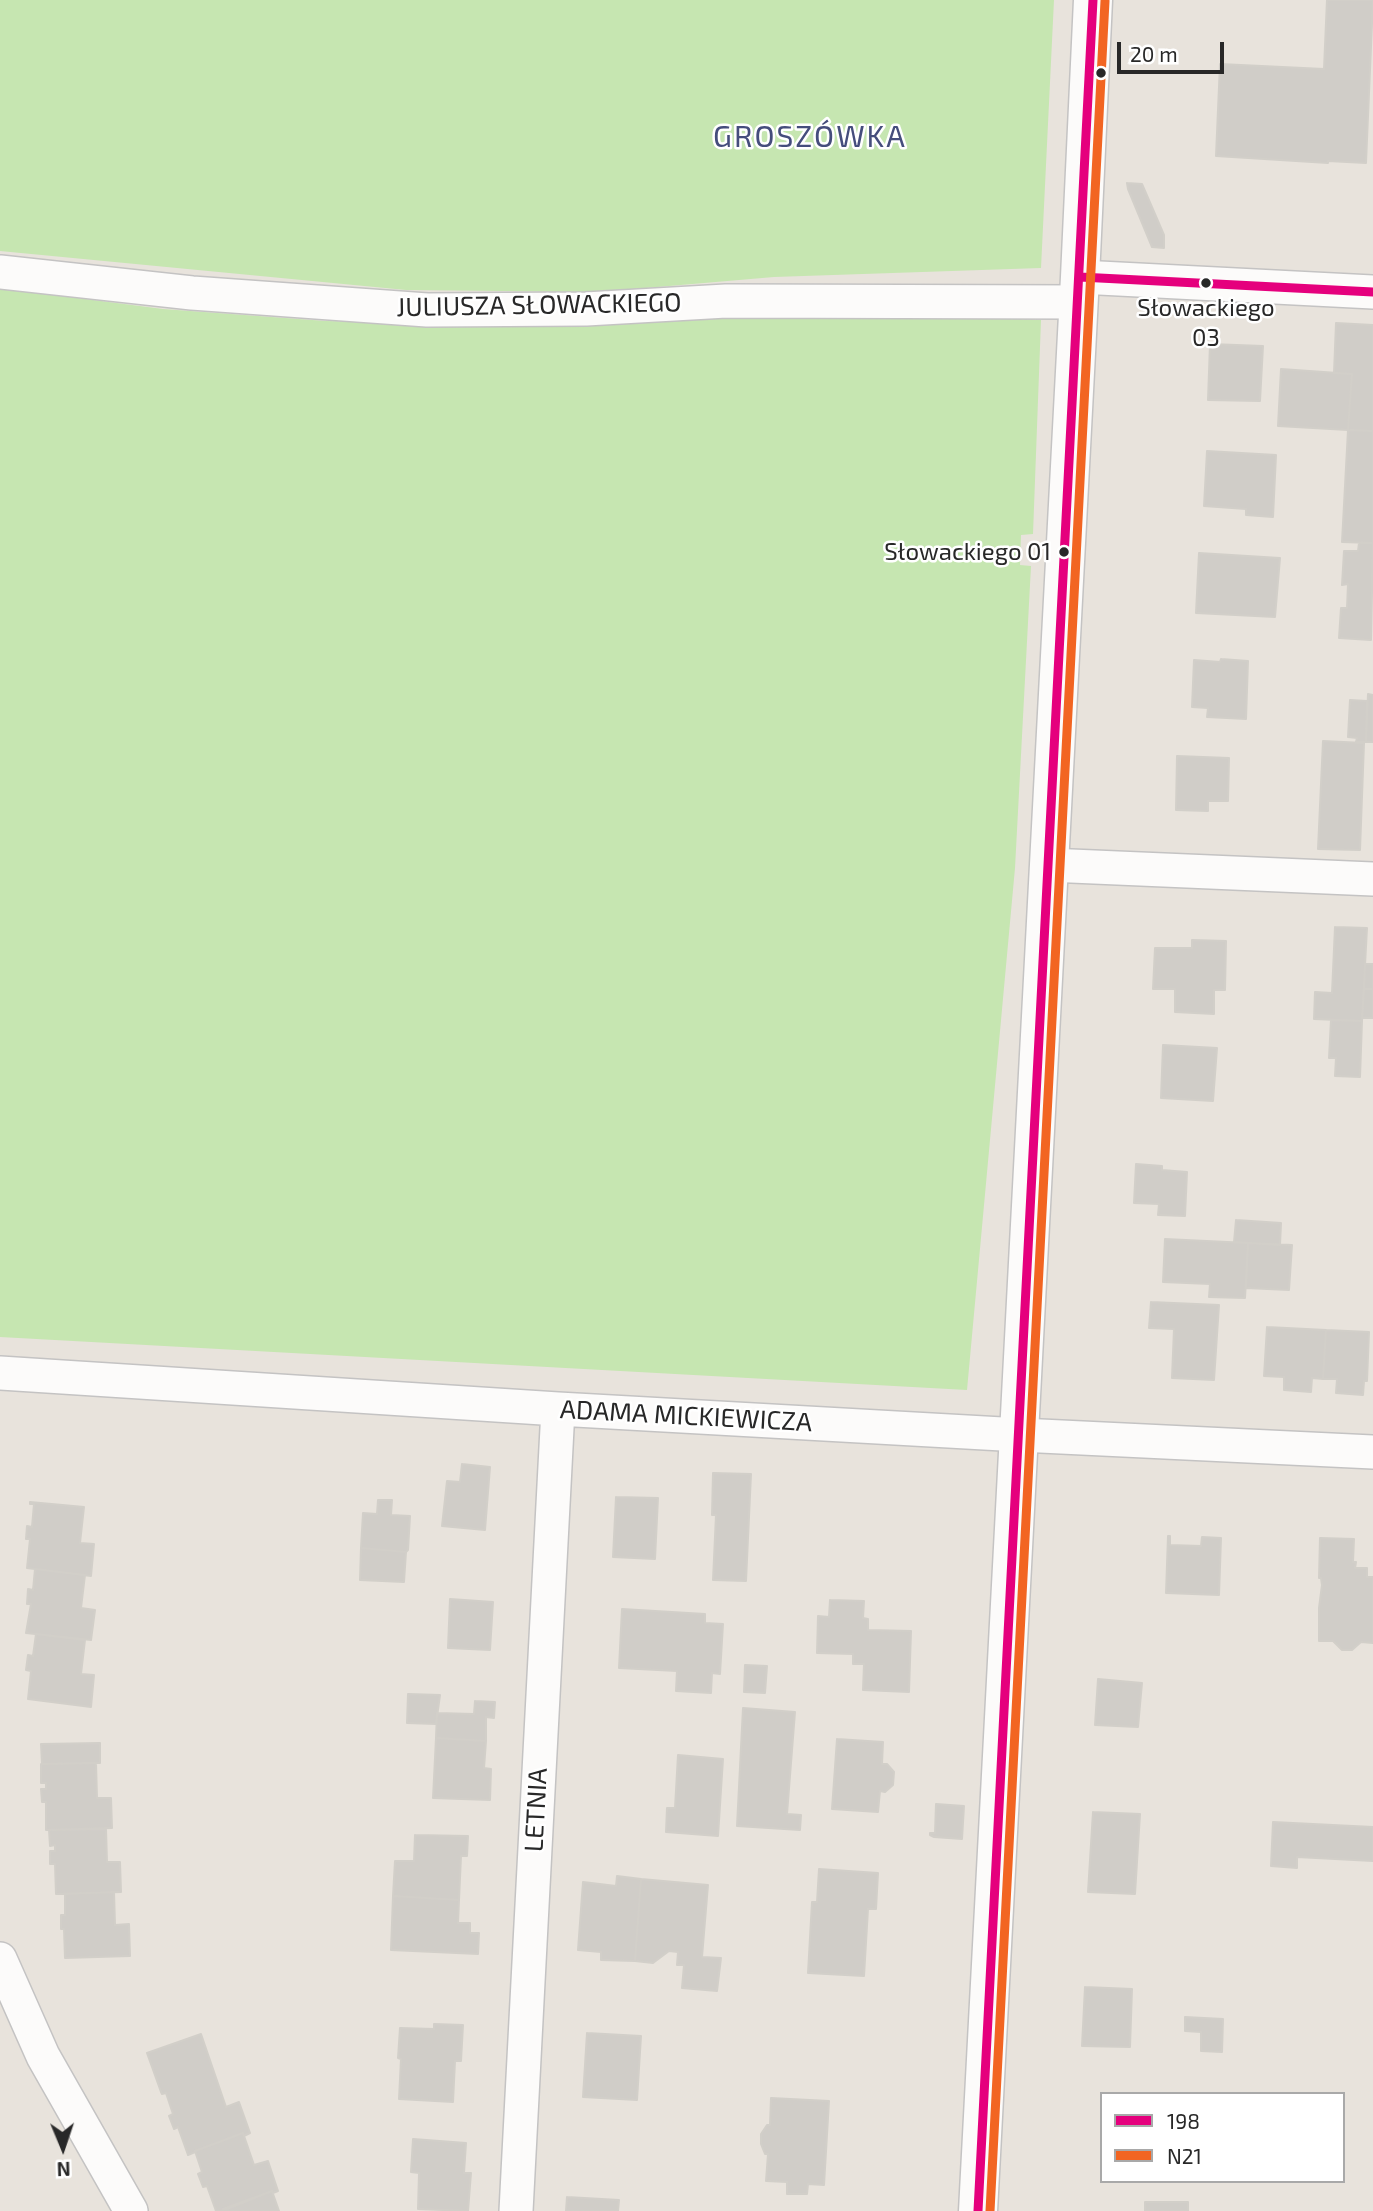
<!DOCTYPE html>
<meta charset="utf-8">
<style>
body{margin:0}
#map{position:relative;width:1373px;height:2211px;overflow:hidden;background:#e8e3dc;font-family:"Exo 2",sans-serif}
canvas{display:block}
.legend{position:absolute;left:1100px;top:2092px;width:245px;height:91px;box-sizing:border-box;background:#fff;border:2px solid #a9a9a9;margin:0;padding:9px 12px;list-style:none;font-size:21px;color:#282828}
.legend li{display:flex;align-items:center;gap:14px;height:35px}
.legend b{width:35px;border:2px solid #a9a9a9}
.north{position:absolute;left:28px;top:2113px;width:70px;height:70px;-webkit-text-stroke:5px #fff;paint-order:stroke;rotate:178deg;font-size:19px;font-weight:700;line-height:28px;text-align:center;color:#282828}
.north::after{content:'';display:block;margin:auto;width:24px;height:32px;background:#282828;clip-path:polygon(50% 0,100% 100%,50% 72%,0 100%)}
.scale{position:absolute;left:1117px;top:42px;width:107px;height:32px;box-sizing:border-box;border:4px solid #282828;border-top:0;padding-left:9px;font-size:21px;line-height:24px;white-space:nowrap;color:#282828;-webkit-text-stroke:5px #fff;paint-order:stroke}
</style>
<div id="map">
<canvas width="1373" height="2211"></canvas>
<ul class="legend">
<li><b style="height:9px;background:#e5007d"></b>198</li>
<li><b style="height:9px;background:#f26522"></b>N21</li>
</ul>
<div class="north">N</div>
<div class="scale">20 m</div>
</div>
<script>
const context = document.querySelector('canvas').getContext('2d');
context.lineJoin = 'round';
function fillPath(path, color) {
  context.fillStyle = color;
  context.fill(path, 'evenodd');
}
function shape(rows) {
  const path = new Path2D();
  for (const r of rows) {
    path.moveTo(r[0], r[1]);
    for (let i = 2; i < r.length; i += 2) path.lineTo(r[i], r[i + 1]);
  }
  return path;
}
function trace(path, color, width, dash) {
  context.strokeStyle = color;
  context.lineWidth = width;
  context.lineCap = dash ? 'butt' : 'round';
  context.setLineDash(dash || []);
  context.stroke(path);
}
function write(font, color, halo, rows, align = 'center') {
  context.font = font + ' "Exo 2",sans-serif';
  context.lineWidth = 5;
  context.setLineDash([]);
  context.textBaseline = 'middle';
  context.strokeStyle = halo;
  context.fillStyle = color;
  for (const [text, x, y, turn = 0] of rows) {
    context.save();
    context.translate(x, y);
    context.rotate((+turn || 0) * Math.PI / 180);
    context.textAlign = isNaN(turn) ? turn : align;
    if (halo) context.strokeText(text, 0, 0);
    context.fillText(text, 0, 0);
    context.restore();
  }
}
const green = shape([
 [0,0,1054,0,1041,268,774,277,599,292,406,290,0,251],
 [0,288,163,309,326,321,525,325,808,309,1041,320,1033,534,1021,535,1020,565,1031,566,1015,868,967,1390,0,1337]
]);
const building = shape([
 [1327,0,1373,0,1366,163,1328,161,1328,163,1216,156,1220,64,1324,69,1327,0],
 [1127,183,1142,184,1164,235,1164,248,1152,247,1128,189,1127,183],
 [1336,323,1373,325,1373,431,1348,430,1352,374,1334,373,1336,323],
 [1210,344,1263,346,1260,401,1208,400,1210,344],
 [1281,369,1352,374,1348,430,1278,426,1281,369],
 [1348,430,1373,431,1373,543,1342,542,1348,430],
 [1207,451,1276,455,1273,517,1246,515,1246,509,1204,506,1207,451],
 [1359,543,1373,543,1371,640,1339,638,1341,608,1347,608,1348,584,1342,585,1344,551,1358,551,1359,543],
 [1199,553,1280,558,1275,617,1196,613,1199,553],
 [1221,659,1248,661,1246,719,1207,717,1208,708,1192,707,1194,660,1220,662,1221,659],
 [1368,694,1373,695,1373,742,1366,742,1368,694],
 [1350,700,1367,701,1366,742,1356,742,1357,738,1348,737,1350,700],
 [1323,741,1364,743,1360,850,1318,849,1323,741],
 [1177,756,1229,758,1228,801,1208,801,1208,811,1176,810,1177,756],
 [1335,927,1367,928,1362,1021,1314,1019,1315,992,1332,993,1335,927],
 [1192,940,1226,941,1225,990,1214,990,1214,1014,1175,1012,1175,989,1153,989,1155,948,1192,948,1192,940],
 [1365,964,1373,964,1373,989,1364,989,1365,964],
 [1364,989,1373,989,1373,1018,1362,1018,1364,989],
 [1331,1020,1362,1021,1360,1077,1335,1076,1336,1058,1329,1058,1331,1020],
 [1163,1045,1217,1048,1213,1101,1161,1098,1163,1045],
 [1136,1164,1162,1166,1162,1170,1187,1172,1185,1216,1158,1215,1159,1204,1134,1203,1136,1164],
 [1236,1220,1281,1223,1280,1245,1234,1242,1236,1220],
 [1165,1239,1248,1243,1245,1298,1209,1297,1210,1284,1163,1282,1165,1239],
 [1248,1243,1292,1245,1289,1290,1246,1288,1248,1243],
 [1151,1302,1219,1305,1214,1380,1172,1378,1174,1329,1149,1328,1151,1302],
 [1267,1327,1326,1330,1323,1379,1312,1378,1311,1392,1284,1390,1284,1377,1264,1376,1267,1327],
 [1326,1330,1369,1332,1367,1381,1364,1381,1363,1395,1336,1393,1337,1379,1323,1379,1326,1330],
 [462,1464,490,1467,485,1530,442,1526,447,1481,460,1482,462,1464],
 [713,1473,751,1474,746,1581,713,1580,716,1515,712,1515,713,1473],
 [616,1497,658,1498,655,1559,613,1557,616,1497],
 [378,1500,392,1500,391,1515,410,1516,408,1550,406,1552,361,1548,363,1513,377,1514,378,1500],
 [30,1502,84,1507,80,1543,94,1544,91,1576,27,1568,30,1539,26,1539,27,1526,32,1527,34,1504,30,1504,30,1502],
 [1168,1536,1170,1536,1170,1545,1201,1546,1202,1537,1221,1538,1219,1595,1166,1593,1168,1536],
 [1320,1538,1354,1539,1353,1562,1356,1562,1355,1568,1367,1568,1367,1577,1373,1577,1373,1643,1361,1642,1352,1650,1342,1650,1333,1641,1319,1641,1319,1608,1322,1585,1321,1578,1319,1578,1320,1538],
 [361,1548,406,1552,404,1582,360,1580,361,1548],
 [35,1569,85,1575,81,1608,95,1610,91,1640,26,1633,31,1604,27,1604,28,1589,33,1590,35,1569],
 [450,1599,493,1602,490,1650,448,1648,450,1599],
 [830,1600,864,1601,863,1618,868,1619,868,1630,911,1631,909,1692,863,1690,864,1664,853,1664,853,1654,817,1653,818,1616,829,1617,830,1600],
 [622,1609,705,1614,705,1623,723,1624,720,1674,712,1673,711,1693,676,1691,677,1671,619,1668,622,1609],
 [36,1634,85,1640,81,1674,94,1675,91,1707,28,1699,31,1671,26,1670,28,1655,33,1656,36,1634],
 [745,1665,767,1666,765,1693,744,1692,745,1665],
 [1098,1679,1142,1683,1138,1727,1095,1725,1098,1679],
 [408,1694,440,1695,436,1724,407,1723,408,1694],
 [475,1701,495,1702,494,1718,486,1717,486,1741,436,1738,437,1713,474,1714,475,1701],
 [743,1708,795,1712,787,1814,801,1815,800,1830,737,1826,743,1708],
 [436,1738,486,1741,484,1768,491,1769,490,1800,433,1798,436,1738],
 [837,1739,883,1742,882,1764,887,1764,894,1772,893,1785,885,1792,880,1791,878,1812,832,1809,837,1739],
 [100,1743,100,1763,42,1764,41,1744,100,1743],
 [678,1755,723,1759,718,1836,666,1832,667,1808,675,1808,678,1755],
 [96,1763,97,1798,111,1798,112,1828,46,1830,46,1802,42,1802,41,1789,46,1789,46,1783,41,1783,41,1764,96,1763],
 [936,1804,964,1806,962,1839,934,1837,930,1835,930,1833,935,1833,936,1804],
 [1093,1812,1140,1814,1135,1894,1088,1892,1093,1812],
 [1273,1822,1373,1827,1373,1861,1297,1857,1297,1868,1271,1866,1273,1822],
 [106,1829,107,1862,120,1862,121,1892,56,1894,55,1864,50,1864,50,1851,55,1851,55,1845,50,1846,49,1830,106,1829],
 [415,1835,468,1836,467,1856,461,1856,459,1900,393,1896,395,1861,414,1861,415,1835],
 [819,1869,878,1873,876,1909,868,1909,864,1976,808,1973,812,1902,817,1902,819,1869],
 [617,1876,641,1879,635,1961,601,1960,601,1952,578,1950,583,1882,616,1886,617,1876],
 [641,1879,708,1885,702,1957,721,1958,717,1991,682,1988,684,1965,677,1965,678,1952,669,1951,653,1963,635,1961,641,1879],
 [114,1892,115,1925,129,1924,130,1956,65,1958,64,1929,61,1929,61,1915,65,1915,65,1894,114,1892],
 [393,1896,459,1900,458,1923,470,1923,470,1933,479,1933,478,1954,391,1950,393,1896],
 [1085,1987,1132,1989,1130,2047,1082,2046,1085,1987],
 [1185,2017,1223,2019,1222,2052,1201,2051,1201,2032,1185,2031,1185,2017],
 [434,2024,463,2025,461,2061,455,2061,453,2102,399,2099,401,2059,398,2058,400,2028,434,2029,434,2024],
 [587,2033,641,2036,637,2100,583,2097,587,2033],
 [201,2034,226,2107,239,2102,250,2133,244,2136,243,2133,195,2151,195,2152,188,2155,178,2127,174,2129,169,2116,173,2114,166,2093,162,2094,161,2092,147,2053,201,2034],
 [771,2098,829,2101,824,2185,808,2184,807,2194,787,2194,787,2182,766,2181,768,2154,765,2154,761,2144,761,2134,767,2125,770,2125,771,2098],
 [243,2133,254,2165,268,2161,278,2191,273,2193,272,2191,222,2211,216,2211,207,2186,203,2187,198,2174,202,2172,195,2151,243,2133],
 [413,2139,466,2143,464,2173,471,2173,468,2211,418,2209,419,2173,411,2172,413,2139],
 [272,2191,279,2211,224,2211,223,2209,272,2191],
 [567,2197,619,2200,618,2211,566,2211,567,2197],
 [1145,2202,1188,2202,1188,2211,1145,2211,1145,2202]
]);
const street = shape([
 [0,272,192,293,427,310,586,309,726,301,1079,302],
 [1080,277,1373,292],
 [1048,865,1373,879],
 [0,1373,558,1409,1020,1435,1373,1452],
 [0,1959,43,2056,131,2211],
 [516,2211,558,1409]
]);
const secondary = shape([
 [978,2211,1080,277,1093,0]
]);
const bus1 = shape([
 [1080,277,1373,292],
 [978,2211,1093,0]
]);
const bus2 = shape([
 [990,2211,1105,1]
]);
const markers = [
 [1101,73,6,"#282828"],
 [1206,283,6,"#282828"],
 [1064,552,6,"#282828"]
];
const busNames = [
 ["Słowackiego",1206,308],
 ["03",1206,338],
 ["Słowackiego 01",1051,552,"right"]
];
const streetNames = [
 ["JULIUSZA SŁOWACKIEGO",539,305,-1],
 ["ADAMA MICKIEWICZA",686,1416,3],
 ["LETNIA",536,1810,-87]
];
const quarterNames = [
 ["GROSZÓWKA",810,137]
];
fillPath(green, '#c6e6b1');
fillPath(building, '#d0cdc8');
trace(building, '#d2cfc9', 2);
trace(street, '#c4c3c3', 36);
trace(secondary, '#c4c3c3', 41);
trace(street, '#fcfbfa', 33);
trace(secondary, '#fcfbfa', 38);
trace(bus1, '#e5007d', 9);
trace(bus2, '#f26522', 9);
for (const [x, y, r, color] of markers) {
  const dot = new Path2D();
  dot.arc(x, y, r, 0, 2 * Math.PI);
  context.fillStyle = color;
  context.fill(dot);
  trace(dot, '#fff', 2.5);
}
write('24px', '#282828', '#fff', busNames);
write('26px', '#282828', '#fff', streetNames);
context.letterSpacing = '2px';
write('30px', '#454d7c', '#fff', quarterNames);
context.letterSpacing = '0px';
</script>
